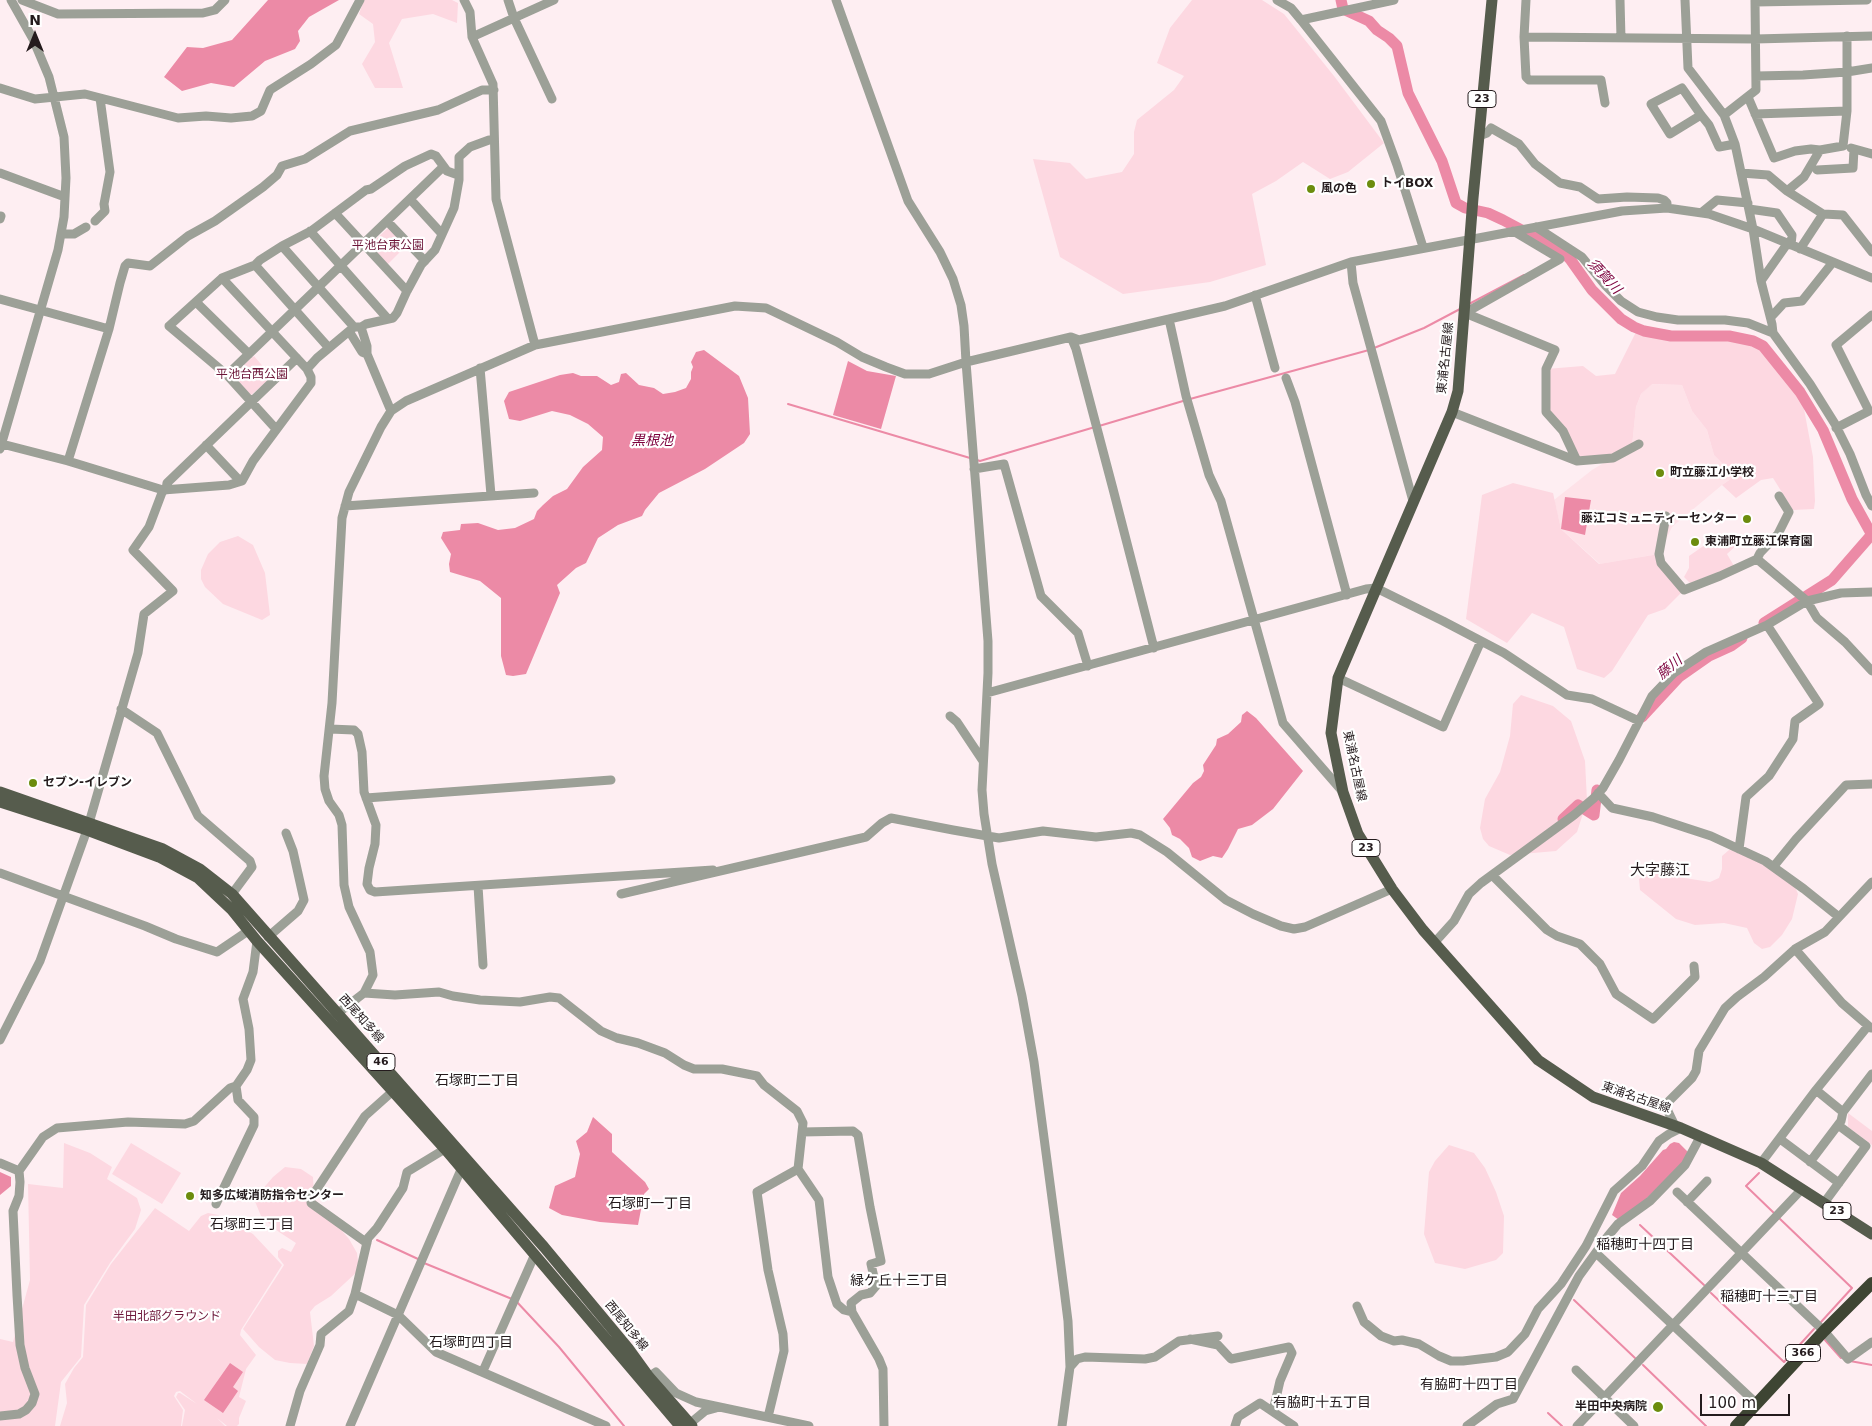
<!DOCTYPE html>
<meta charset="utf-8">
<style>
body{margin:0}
#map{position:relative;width:1872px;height:1426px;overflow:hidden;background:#feeef2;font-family:"DejaVu Sans",sans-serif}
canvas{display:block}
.north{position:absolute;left:10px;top:10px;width:50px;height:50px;-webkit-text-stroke:4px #fff;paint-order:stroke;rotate:0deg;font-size:14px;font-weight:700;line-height:20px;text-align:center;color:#241b1d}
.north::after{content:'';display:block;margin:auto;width:18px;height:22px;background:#241b1d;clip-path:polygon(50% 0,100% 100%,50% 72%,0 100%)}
.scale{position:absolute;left:1700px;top:1394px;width:90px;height:22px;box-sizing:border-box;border:2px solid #241b1d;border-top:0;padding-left:6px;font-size:15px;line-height:18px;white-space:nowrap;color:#241b1d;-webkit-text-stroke:4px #fff;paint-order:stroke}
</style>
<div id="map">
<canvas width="1872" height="1426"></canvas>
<div class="north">N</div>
<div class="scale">100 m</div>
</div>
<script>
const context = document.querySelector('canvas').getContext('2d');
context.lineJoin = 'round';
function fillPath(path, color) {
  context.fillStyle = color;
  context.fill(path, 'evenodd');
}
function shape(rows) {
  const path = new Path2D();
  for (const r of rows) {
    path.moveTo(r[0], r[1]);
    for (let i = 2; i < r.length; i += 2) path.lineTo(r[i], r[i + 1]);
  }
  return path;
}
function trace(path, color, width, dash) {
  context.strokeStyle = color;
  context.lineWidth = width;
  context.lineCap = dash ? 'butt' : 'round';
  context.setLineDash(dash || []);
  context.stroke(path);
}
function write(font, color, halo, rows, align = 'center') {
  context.font = font + ' "DejaVu Sans","Noto Sans JP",sans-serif';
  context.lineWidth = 4.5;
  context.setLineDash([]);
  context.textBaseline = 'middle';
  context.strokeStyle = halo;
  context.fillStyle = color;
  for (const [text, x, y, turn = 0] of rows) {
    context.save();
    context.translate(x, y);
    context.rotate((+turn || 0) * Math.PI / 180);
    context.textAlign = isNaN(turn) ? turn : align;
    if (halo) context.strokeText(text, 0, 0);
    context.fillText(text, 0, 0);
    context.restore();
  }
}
const built = shape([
 [1651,384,1682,385,1692,411,1707,430,1714,455,1735,476,1722,485,1672,527,1659,554,1600,564,1561,529,1554,500,1592,470,1632,446,1636,407,1641,394]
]);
const green = shape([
 [364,0,452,0,458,3,457,23,433,14,402,19,389,43,403,88,375,88,362,64,375,42,373,24,359,14],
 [1192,0,1262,0,1284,14,1334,76,1384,143,1348,172,1330,179,1303,162,1276,181,1252,194,1266,265,1210,282,1123,294,1060,257,1033,159,1070,163,1086,179,1122,172,1134,154,1134,132,1137,120,1174,90,1184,76,1157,63,1170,28],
 [389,227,407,245,387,265,369,246],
 [1638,328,1662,334,1687,336,1728,336,1766,349,1801,393,1813,457,1815,501,1814,509,1793,510,1773,478,1761,480,1736,498,1722,485,1735,476,1714,455,1707,430,1692,411,1682,385,1652,384,1641,394,1636,407,1632,446,1613,458,1577,461,1546,412,1546,369,1583,366,1596,376,1615,374],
 [254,356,272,377,251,395,232,375],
 [1513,483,1553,493,1561,529,1599,564,1659,554,1684,590,1665,609,1648,615,1612,671,1604,678,1577,669,1564,627,1532,613,1507,643,1466,619,1482,495],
 [238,536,253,545,265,573,270,615,262,620,223,604,205,587,201,579,201,570,208,554,220,542],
 [1730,537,1741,541,1727,554,1734,566,1690,583,1684,577,1689,568,1689,556,1712,540,1717,546],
 [1521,695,1553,706,1571,721,1585,761,1587,801,1577,832,1556,851,1510,855,1489,846,1483,839,1480,828,1485,799,1500,772,1510,736,1513,704],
 [1729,850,1749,852,1789,873,1798,894,1792,919,1782,935,1770,947,1762,949,1754,943,1747,928,1724,923,1695,925,1676,919,1640,890,1639,879,1646,874,1653,873,1710,882,1719,878,1722,869,1722,856],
 [1848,1113,1872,1131,1872,1145,1848,1127],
 [64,1143,90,1153,112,1167,107,1179,137,1198,141,1210,135,1229,110,1263,84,1305,81,1357,61,1382,55,1426,0,1426,0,1339,13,1342,30,1280,28,1184,63,1188],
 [131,1143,181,1173,162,1204,112,1174],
 [1449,1145,1474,1153,1485,1168,1496,1192,1504,1216,1503,1253,1496,1260,1465,1269,1435,1263,1424,1234,1429,1172,1435,1161],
 [285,1167,301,1169,313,1177,314,1198,349,1239,357,1253,359,1270,331,1296,315,1306,310,1312,314,1346,307,1364,290,1363,275,1360,259,1347,243,1329,284,1265,278,1257,278,1251,282,1248,291,1252,296,1243,279,1232,261,1216,254,1199,273,1177],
 [155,1208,189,1231,201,1216,208,1213,218,1215,253,1234,282,1265,241,1330,240,1335,256,1355,246,1369,239,1397,246,1401,239,1418,239,1424,237,1426,227,1426,217,1418,225,1426,182,1426,185,1410,176,1397,178,1393,180,1393,197,1404,180,1391,176,1392,174,1396,183,1410,181,1426,60,1426,67,1403,65,1384,74,1368,83,1357,86,1305,111,1264]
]);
const water = shape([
 [268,0,339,0,309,17,298,31,300,41,295,49,265,61,234,87,211,83,182,91,164,77,187,47,203,48,232,40],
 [704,350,739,376,748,398,750,434,744,443,705,469,659,493,645,510,642,516,618,525,598,538,586,563,576,568,557,585,560,593,526,674,513,676,506,675,501,656,501,598,480,581,450,572,449,564,451,554,441,538,443,532,460,530,461,524,478,523,498,530,515,528,534,519,537,511,543,505,553,496,567,489,583,467,602,450,603,437,588,424,570,415,552,411,520,421,509,419,504,401,509,392,560,375,573,373,581,376,597,376,611,385,619,382,621,374,626,373,639,385,654,388,663,394,675,392,686,388,691,379,691,372,693,367,691,362,696,352],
 [848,361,867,371,896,376,881,429,833,415],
 [1565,497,1591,500,1585,535,1561,529],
 [1247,711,1256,718,1303,771,1273,809,1252,825,1238,829,1228,849,1222,858,1213,856,1200,861,1192,857,1189,848,1180,839,1172,835,1170,828,1163,819,1193,783,1201,777,1204,771,1203,765,1216,745,1217,739,1228,734,1241,722,1242,715],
 [593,1117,612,1134,612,1152,645,1182,649,1189,644,1194,638,1225,600,1222,562,1215,549,1208,555,1186,575,1177,580,1154,576,1141,587,1132],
 [1674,1142,1679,1143,1688,1152,1683,1162,1641,1204,1619,1220,1612,1215,1621,1193,1640,1176,1663,1150,1666,1149,1670,1144],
 [0,1172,11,1177,11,1186,0,1195],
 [230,1363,243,1372,233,1387,238,1391,223,1413,204,1400]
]);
const stream = shape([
 [1563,260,1570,259],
 [1469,304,1524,275],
 [1374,348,1424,328,1460,309],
 [1190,399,1369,350],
 [788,404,970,458],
 [1099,426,1183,401],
 [977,460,980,461,1095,427],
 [1759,1173,1746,1186,1775,1214],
 [1779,1218,1852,1288,1821,1322],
 [1640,1225,1704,1285],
 [377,1240,418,1259],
 [424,1263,512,1299],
 [1711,1293,1784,1362,1814,1329],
 [1574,1300,1635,1358],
 [516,1301,559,1347,624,1426],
 [1825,1340,1841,1358],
 [1850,1361,1872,1365],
 [1643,1365,1706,1426],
 [1548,1413,1562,1426]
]);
const river = shape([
 [1341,0,1343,9,1369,21,1377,30,1389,38,1397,46,1408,93,1442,161,1456,203,1465,208,1488,213,1503,220,1563,252,1570,259,1592,290,1621,319,1634,327,1644,331,1671,336,1729,336,1753,341,1763,346,1800,392,1823,430,1852,499,1872,535],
 [1764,623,1832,580,1872,534],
 [1642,717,1679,677,1709,656,1731,646,1742,638],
 [1563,819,1578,805,1594,815,1597,790]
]);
const minor = shape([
 [22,0,58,14,203,13,215,10,225,0],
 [464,0,470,12,472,37,493,84,496,199,535,345],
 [508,0,514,18,552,99],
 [836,0,908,201,940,252,953,279,961,305,964,326,966,362,988,641,988,673,982,790,984,814,992,864,1022,996,1034,1062,1064,1289,1068,1321,1070,1367,1062,1426],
 [1277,0,1291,8,1301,20,1381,121,1397,165,1423,247],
 [1526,0,1524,37,1526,77,1529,80,1601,80,1605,103],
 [1620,0,1621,38],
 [1685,0,1688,68,1724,115,1735,144,1753,229,1761,281,1772,324,1773,333],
 [1755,2,1867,0],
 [1301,20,1394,0],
 [472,37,554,0],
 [1524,37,1755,39,1872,36],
 [1756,76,1803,75,1847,72,1872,68],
 [0,88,35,99,85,94,178,118,206,116,231,118,252,116,261,111,270,90,311,64,336,45,360,0],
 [1748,97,1774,158,1795,151,1811,149,1820,150,1843,146,1847,111,1847,36],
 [1755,114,1847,111],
 [1701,115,1670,134,1651,104,1682,88,1701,115,1709,125,1719,147,1735,144],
 [1724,115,1756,90,1755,0],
 [1479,136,1487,133,1491,128,1519,144,1535,164,1560,183,1580,187,1598,199,1627,197,1658,198,1664,200,1667,203,1667,208],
 [1851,148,1872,154],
 [1817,170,1853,168,1854,149],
 [0,173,65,197],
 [1741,173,1768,175,1787,191,1823,214,1843,215,1872,252],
 [1787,191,1804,177,1820,150],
 [410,199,442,234],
 [1749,209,1777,213,1792,235,1791,245],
 [335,213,407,291],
 [1701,213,1717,200,1748,203],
 [0,219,1,216],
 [95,221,105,211,104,204,110,172,100,98],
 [387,221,425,261],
 [1536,227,1582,257,1605,285,1621,301,1638,312,1657,317,1678,320,1725,320,1748,323,1773,333,1810,384,1835,424,1850,454,1866,495,1872,506],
 [310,231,388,319],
 [61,234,74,234,86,227],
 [282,246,354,327],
 [1800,249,1823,214],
 [1351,262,1353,283,1413,501],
 [255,265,329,348],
 [222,278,307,369],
 [1761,281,1787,244],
 [1255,295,1275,368],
 [0,299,109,329],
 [196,302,249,354],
 [1465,313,1555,350,1546,369,1546,412,1563,431,1577,461],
 [1465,313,1560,259,1513,231],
 [1771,317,1784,303,1802,301,1833,262],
 [1169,319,1186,396,1209,475,1221,501,1283,723,1343,792],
 [361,327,367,346,367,354,391,411],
 [349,331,362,352,367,354],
 [1071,337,1076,349,1113,489,1154,648],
 [480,368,491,495],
 [227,375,443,167],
 [1286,378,1295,402,1347,595],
 [1452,412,1577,461,1613,458,1639,444],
 [1836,428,1869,411,1836,345,1872,315],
 [276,429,227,375,169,326,222,278,255,265,260,260,282,246,311,231,366,190,371,189,405,166,431,154,436,156,447,171,458,175],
 [2,444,68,461,163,490,229,485,242,481,253,461,311,383,311,377,307,369,317,358,354,327,361,327,366,324,393,318,397,313,407,291,421,265,435,250,454,208,459,180,459,157,470,147,489,140,494,140],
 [206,445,240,481],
 [0,449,58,250,64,217,66,178,64,137,49,77,33,39,11,0],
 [68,461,109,329,120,283,125,266,128,263,150,266,188,236,215,221,263,187,277,175,282,166,305,159,350,131,438,110,482,90,494,90],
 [974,469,1004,464,1041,596,1078,633,1088,666],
 [166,490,167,483,297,358],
 [345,506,534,493],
 [1666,516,1659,554,1661,563,1684,590,1720,576,1757,559,1807,601,1817,618,1845,642,1872,671],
 [1757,559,1760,553,1778,534,1789,512,1779,496],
 [1338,678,1443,727,1481,641],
 [987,693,1366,589,1376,588,1443,621,1504,653,1567,695,1592,699,1639,721],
 [121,709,157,733,198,816,250,861,252,867,232,894],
 [950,716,957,722,983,761],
 [330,729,354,730,358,734,362,752,364,792,376,825,375,844,369,868,367,884,370,890,375,892,713,870],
 [1598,793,1612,808,1653,817,1711,836,1765,861,1804,889,1839,917],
 [366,798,611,780],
 [1739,849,1746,797,1769,776,1793,739,1795,721,1819,704,1767,625],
 [1774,866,1796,839,1846,785,1872,784],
 [0,873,145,926,176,939,217,952,248,931],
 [1492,875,1547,930,1557,936,1580,944,1600,964,1616,994,1653,1019,1695,977,1694,966],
 [478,886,483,965],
 [621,894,866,837,882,823,891,818,953,830,999,838,1043,831,1096,837,1131,833,1140,835,1167,852,1226,900,1253,914,1281,926,1294,929,1305,927,1392,889],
 [268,937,298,911,304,900,293,851,286,833],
 [1435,942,1454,921,1469,894,1481,883,1574,815,1594,798,1603,788,1619,760,1652,696,1674,673,1706,652,1767,625,1807,601,1841,593,1872,592],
 [1795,949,1842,1003,1871,1028],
 [364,993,395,995,439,992,453,996,480,1000,520,1002,550,997,559,998,601,1031,617,1038,638,1043,665,1053,684,1065,694,1069,722,1069,757,1076,764,1085,797,1111,803,1123,798,1169,819,1200,828,1277,837,1304,844,1310,852,1312],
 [333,1017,364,993,373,975,370,952,349,907,344,885,342,825,339,815,329,801,325,789,324,776,332,703,342,518,349,492,381,427,391,411,406,401,535,345,735,306,766,308,837,342,862,357,886,367,905,374,929,374,966,362,1071,337,1079,340,1225,306,1351,262,1622,211,1667,208,1709,214,1753,229,1872,278],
 [0,1040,40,961,87,830,138,653,144,614,173,591,133,550,149,527,163,490],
 [1816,1090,1843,1112],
 [1675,1126,1665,1105,1692,1078,1696,1071,1699,1051,1725,1008,1737,997,1764,977,1795,949,1825,932,1872,882],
 [802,1132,853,1131,858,1135,870,1207,881,1261,871,1264,876,1286,870,1293,861,1295,851,1303,852,1312,879,1359,883,1369,884,1426],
 [1780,1139,1839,1183],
 [1810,1162,1841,1121,1843,1112,1872,1074],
 [0,1163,19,1171],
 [1761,1163,1816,1090,1868,1026],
 [1677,1192,1824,1331,1848,1359,1872,1342],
 [1687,1202,1707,1181],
 [1824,1203,1866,1146,1838,1125],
 [216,1204,254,1125,254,1117,238,1100,236,1086],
 [367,1243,311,1203,311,1198,365,1116,393,1091],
 [1596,1253,1756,1403],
 [355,1294,398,1315,436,1352,606,1426],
 [1357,1306,1364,1322,1381,1336,1394,1341,1402,1340,1419,1344,1439,1356,1451,1361,1463,1361,1496,1357,1508,1352,1525,1334,1538,1309,1561,1284,1586,1246,1614,1191,1642,1166,1659,1141,1669,1134,1681,1128],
 [1190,1339,1218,1345,1231,1359,1289,1347,1292,1353,1280,1381,1273,1411],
 [1070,1367,1077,1359,1085,1357,1145,1359,1155,1357,1179,1341,1218,1336],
 [1576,1370,1634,1426],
 [483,1371,535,1254],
 [649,1377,656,1372,676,1393,696,1402,809,1426],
 [0,1416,19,1414,26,1410,32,1403,35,1394,25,1368,20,1345,17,1295,13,1211,19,1196,20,1182,19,1171,43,1137,57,1128,128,1122,185,1124,194,1121,230,1088,236,1086,247,1070,251,1060,249,1029,243,999,253,972,257,941],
 [768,1417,784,1351,783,1334,768,1270,757,1192,798,1169],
 [290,1426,300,1391,320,1345,321,1334,349,1311,355,1294,368,1238,377,1228,403,1188,407,1172,445,1149],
 [350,1426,463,1165],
 [687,1426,705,1411,716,1408],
 [1235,1426,1238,1417,1260,1403,1294,1426],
 [1467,1426,1497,1404,1513,1399,1579,1276,1608,1236,1618,1224,1650,1201,1685,1165,1700,1137],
 [1577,1426,1802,1189]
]);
const major = shape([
 [1492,0,1473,198,1458,391,1452,412,1338,678,1331,733,1343,792,1358,834,1392,889,1423,930,1538,1060,1593,1097,1681,1128,1761,1163,1872,1234],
 [0,792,163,849,200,869,232,894,544,1247,628,1348,649,1377,692,1426],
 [0,802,87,830,159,857,198,878,232,910,257,941,445,1149,680,1426]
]);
const highway = shape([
 [1736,1426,1824,1331,1872,1283]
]);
const markers = [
 [1371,184,5,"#6c8c0d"],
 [1311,189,5,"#6c8c0d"],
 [1660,473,5,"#6c8c0d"],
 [1747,519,5,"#6c8c0d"],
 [1695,542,5,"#6c8c0d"],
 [33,783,5,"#6c8c0d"],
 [190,1196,5,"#6c8c0d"],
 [1658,1407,6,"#6c8c0d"]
];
const shields = [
 [1482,99,28],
 [1366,848,28],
 [381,1062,28],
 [1837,1211,28],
 [1803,1353,35]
];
const shieldNames = [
 ["23",1482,99],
 ["23",1366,848],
 ["46",381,1062],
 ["23",1837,1211],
 ["366",1803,1353]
];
const poiNames = [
 ["トイBOX",1381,184],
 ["風の色",1321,189],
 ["町立藤江小学校",1670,473],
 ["藤江コミュニティーセンター",1737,519,"right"],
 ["東浦町立藤江保育園",1705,542],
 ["セブン-イレブン",43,783],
 ["知多広域消防指令センター",200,1196],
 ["半田中央病院",1647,1407,"right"]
];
const parkNames = [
 ["平池台東公園",388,246],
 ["平池台西公園",252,375],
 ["半田北部グラウンド",167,1317]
];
const streetNames = [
 ["東浦名古屋線",1446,358,-84],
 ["東浦名古屋線",1354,766,78],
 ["西尾知多線",361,1019,48],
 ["東浦名古屋線",1636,1098,19],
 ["西尾知多線",626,1326,51]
];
const waterNames = [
 ["須賀川",1604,277,47],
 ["黒根池",652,441],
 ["藤川",1670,668,-40]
];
const neighbourhoodNames = [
 ["石塚町二丁目",477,1081],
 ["石塚町一丁目",650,1204],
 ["石塚町三丁目",252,1225],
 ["稲穂町十四丁目",1645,1245],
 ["緑ケ丘十三丁目",899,1281],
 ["稲穂町十三丁目",1769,1297],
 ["石塚町四丁目",471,1343],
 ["有脇町十四丁目",1469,1385],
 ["有脇町十五丁目",1322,1403]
];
const quarterNames = [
 ["大字藤江",1660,871]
];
fillPath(built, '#fee2e8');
fillPath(green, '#fdd8e1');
fillPath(water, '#ec8aa6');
trace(stream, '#ec8aa6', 2);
trace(river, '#ec8aa6', 11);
trace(minor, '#9ca097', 9);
trace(major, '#565c4d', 11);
trace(highway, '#3e4533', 12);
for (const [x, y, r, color] of markers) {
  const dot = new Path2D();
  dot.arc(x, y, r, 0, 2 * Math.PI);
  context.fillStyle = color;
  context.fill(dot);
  trace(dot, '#fff', 2);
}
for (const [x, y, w] of shields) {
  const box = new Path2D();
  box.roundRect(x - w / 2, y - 8.5, w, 17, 4);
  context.fillStyle = '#fff';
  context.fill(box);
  trace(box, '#241b1d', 1);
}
write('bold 11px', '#241b1d', null, shieldNames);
write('bold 12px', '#241b1d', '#fff', poiNames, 'left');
write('12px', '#6c1538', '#fff', parkNames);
write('12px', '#241b1d', '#fff', streetNames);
write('italic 14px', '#7d013d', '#fff', waterNames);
write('14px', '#241b1d', '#fff', neighbourhoodNames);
write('15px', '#241b1d', '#fff', quarterNames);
</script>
